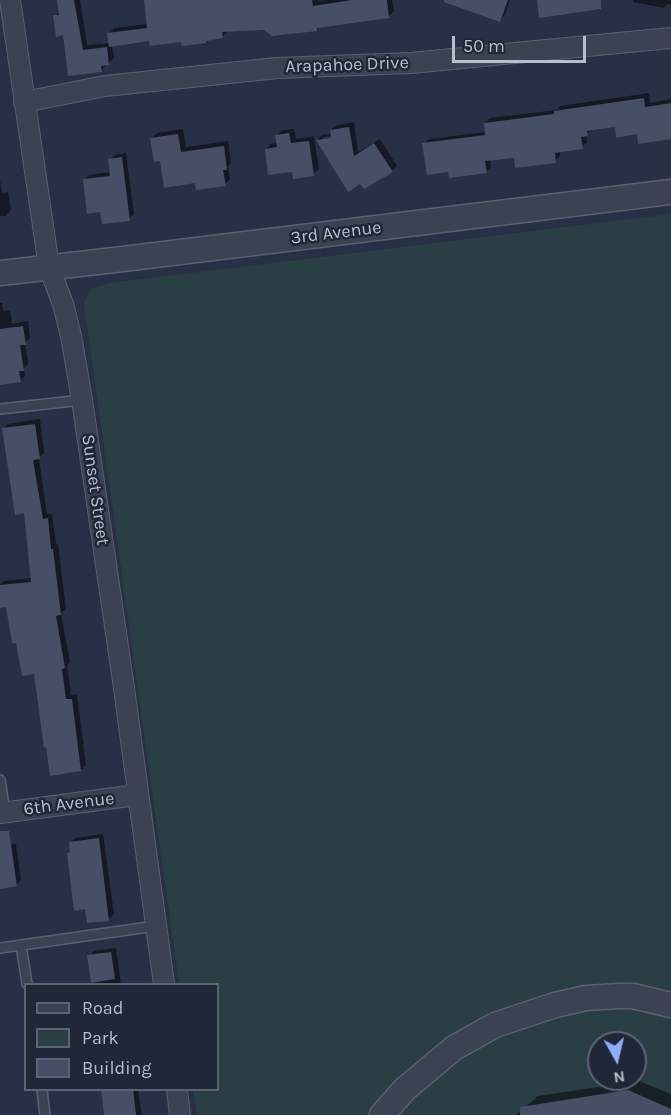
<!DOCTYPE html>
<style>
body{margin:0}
#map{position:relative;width:671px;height:1115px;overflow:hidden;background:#273044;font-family:Karla,sans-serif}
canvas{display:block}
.legend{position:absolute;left:24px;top:983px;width:195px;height:108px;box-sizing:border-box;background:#202739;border:2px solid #5d6374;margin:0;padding:8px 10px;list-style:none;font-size:18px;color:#b9becd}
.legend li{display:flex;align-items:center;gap:12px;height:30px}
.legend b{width:30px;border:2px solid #5d6374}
.north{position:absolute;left:587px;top:1031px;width:60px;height:60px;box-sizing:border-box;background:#202739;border:2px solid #5d6374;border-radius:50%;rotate:172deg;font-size:16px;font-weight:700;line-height:24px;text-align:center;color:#b9becd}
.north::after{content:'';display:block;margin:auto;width:21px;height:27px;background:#90adfa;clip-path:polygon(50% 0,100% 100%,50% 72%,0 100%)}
.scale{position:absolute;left:452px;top:36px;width:134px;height:27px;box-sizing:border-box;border:3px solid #b9becd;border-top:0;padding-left:8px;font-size:18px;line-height:21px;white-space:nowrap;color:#b9becd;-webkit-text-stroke:4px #202739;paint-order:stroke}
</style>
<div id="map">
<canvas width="671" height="1115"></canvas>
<ul class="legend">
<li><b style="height:8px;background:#3b4253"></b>Road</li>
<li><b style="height:16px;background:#293e45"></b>Park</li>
<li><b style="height:16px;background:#464f66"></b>Building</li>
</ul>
<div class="north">N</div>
<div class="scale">50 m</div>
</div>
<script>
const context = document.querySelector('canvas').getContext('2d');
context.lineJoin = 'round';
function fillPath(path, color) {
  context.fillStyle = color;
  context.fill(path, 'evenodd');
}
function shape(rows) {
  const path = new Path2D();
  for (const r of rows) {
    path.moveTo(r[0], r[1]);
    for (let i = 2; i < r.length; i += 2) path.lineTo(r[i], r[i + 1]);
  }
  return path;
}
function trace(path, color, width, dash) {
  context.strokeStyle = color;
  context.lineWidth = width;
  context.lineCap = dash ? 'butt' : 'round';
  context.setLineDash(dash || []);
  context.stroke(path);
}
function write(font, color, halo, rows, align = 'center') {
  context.font = font + ' Karla,sans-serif';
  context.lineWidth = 5;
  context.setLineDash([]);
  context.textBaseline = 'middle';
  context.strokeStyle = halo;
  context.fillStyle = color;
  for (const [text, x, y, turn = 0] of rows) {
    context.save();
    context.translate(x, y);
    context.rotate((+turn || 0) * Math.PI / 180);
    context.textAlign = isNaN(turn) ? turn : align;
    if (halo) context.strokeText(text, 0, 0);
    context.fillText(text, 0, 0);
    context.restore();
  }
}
const green = shape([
 [671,214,671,1115,197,1115,193,1090,218,1090,218,984,179,984,84,304,90,289,109,283],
 [599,1043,635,1043,635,1079,599,1079]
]);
const shadow = shape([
 [58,0,80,0,87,45,110,43,109,34,114,28,148,24,146,0,318,0,318,1,327,0,392,0,394,11,389,16,320,26,317,30,265,28,227,30,227,32,222,37,209,39,206,42,150,40,112,45,114,58,101,70,65,34,55,16,60,11],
 [479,0,510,0,505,15,500,20],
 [633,0,671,0,671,5,668,4,664,8,633,2],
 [649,93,650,103,671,99,671,138,638,133,616,125,592,129,586,135,587,142,582,147,560,151,560,156,555,161,515,156,490,159,491,167,486,172,449,170,424,144,429,139,486,132,485,123,490,118,557,110,560,106],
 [354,122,358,152,380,139,397,166,392,171,365,187,317,140,322,135,332,134,331,130,337,125],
 [338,135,339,138,323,140,323,137],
 [183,129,186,147,228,141,231,163,228,166,230,179,225,184,197,182,161,159,152,138,157,133],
 [294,129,296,139,314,136,319,169,313,174,293,170,266,149,271,144,278,143,277,135,282,130],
 [126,153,134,214,129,219,102,210,84,180,89,175,111,172,110,160,115,155],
 [0,180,2,193,8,192,11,210,6,216,0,216],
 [0,303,2,303,3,311,10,310,12,324,28,321,30,338,25,343,28,364,24,368,25,376,20,381,0,376],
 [40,419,44,453,39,458,47,514,52,514,56,544,58,544,66,609,61,613,70,662,67,665,71,695,77,694,86,765,81,770,47,746,35,672,17,641,7,606,0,595,0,585,4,581,32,578,25,512,3,429,8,424],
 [103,834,114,914,109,919,86,908,68,853,71,850,70,843,75,838],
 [16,844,21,880,16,885,0,887,0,846],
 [116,948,121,984,93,984,89,956,94,951],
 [639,1081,671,1094,671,1115,516,1115,538,1096],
 [102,1090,138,1090,142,1115,103,1115,105,1111]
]);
const building = shape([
 [57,0,74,0,83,50,107,47,109,65,101,66,102,72,68,76,63,35,56,37,53,15,59,15],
 [144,0,312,0,313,6,352,0,387,0,389,18,317,28,317,31,272,36,264,30,222,32,223,38,206,41,206,43,182,46,181,42,150,46,149,41,109,47,107,33,147,28],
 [444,0,508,0,500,22,444,2],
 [537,0,601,0,601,9,539,18],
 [644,98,645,107,671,103,671,139,638,144,637,134,616,138,615,127,587,131,588,136,581,137,583,149,555,153,556,163,515,168,514,158,485,161,487,173,449,178,448,172,427,175,422,143,485,135,484,123,554,114,554,111],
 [349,127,354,156,374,143,393,172,364,189,360,184,348,192,316,140,331,138,330,130],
 [289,133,291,143,309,141,314,176,293,179,292,172,268,175,265,149,277,147,275,135],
 [178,134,181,152,224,146,227,170,223,170,226,186,196,190,195,183,164,188,160,161,154,162,150,138],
 [122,157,130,221,102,224,100,212,87,214,83,179,110,176,108,159],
 [23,326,26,345,20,345,24,371,19,371,21,382,0,385,0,329],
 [35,424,40,459,33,460,43,519,48,518,51,549,53,549,61,615,56,616,65,668,62,669,66,699,72,699,81,771,50,776,46,747,44,748,34,674,22,676,16,643,12,643,6,607,0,608,0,585,31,582,24,513,15,515,2,428],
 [0,831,9,831,17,886,0,889],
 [99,838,109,921,87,923,85,909,74,911,67,853,70,852,69,842],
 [111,952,115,979,91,983,87,955],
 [101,1089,133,1089,136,1115,104,1115],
 [628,1090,671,1109,671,1115,520,1115,520,1107]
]);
const service = shape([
 [0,409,82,400],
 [0,780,5,813],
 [21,945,27,984],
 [0,948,156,926],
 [42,1090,45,1115]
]);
const minor = shape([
 [10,0,49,267,63,304,71,336,82,400,123,681,164,984],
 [24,102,105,86,277,68,411,63,671,38],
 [0,813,137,795],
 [177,1090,180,1115]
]);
const tertiary = shape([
 [0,273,123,259,671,192],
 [382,1115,405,1089,454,1048,495,1025,555,1005,586,998,619,996,633,996,671,1005]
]);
const streetNames = [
 ["Arapahoe Drive",347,65,-2],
 ["3rd Avenue",336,233,-7],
 ["Sunset Street",95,490,82],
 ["6th Avenue",69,804,-7]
];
fillPath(green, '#293e45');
fillPath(shadow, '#0007');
fillPath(building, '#464f66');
trace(service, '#5a6071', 12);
trace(minor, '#5a6071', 22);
trace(tertiary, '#5a6071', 27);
trace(service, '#3b4253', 9);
trace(minor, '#3b4253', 20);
trace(tertiary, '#3b4253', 24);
write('18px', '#b9becd', '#202739', streetNames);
</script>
